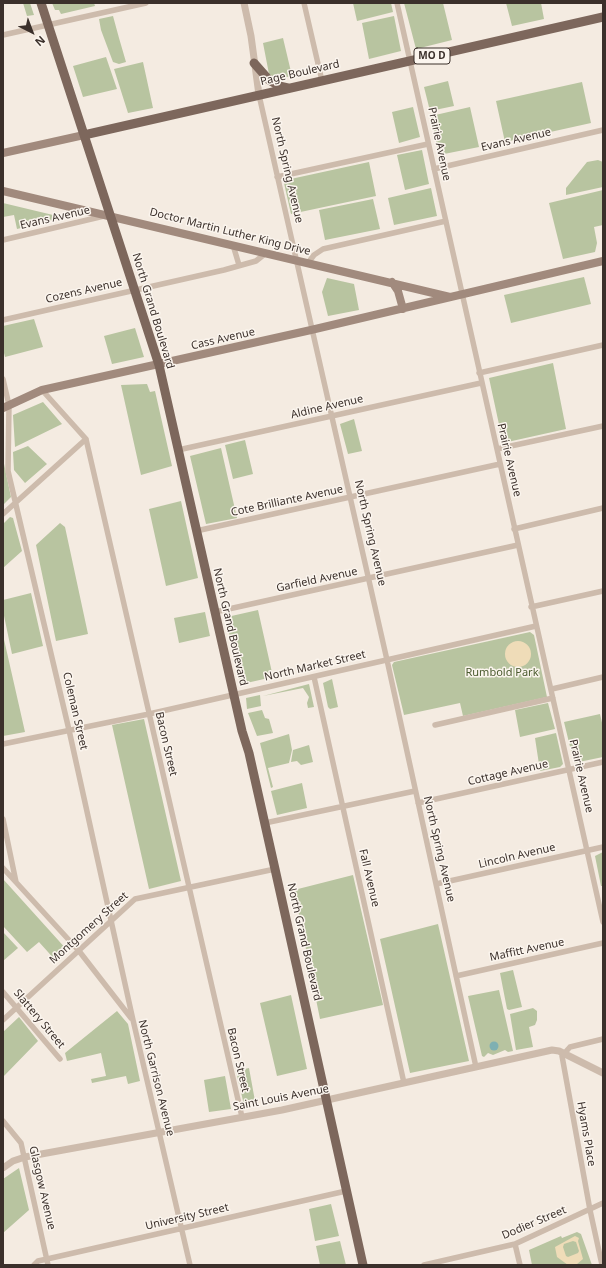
<!DOCTYPE html>
<style>
body{margin:0}
#map{position:relative;width:606px;height:1268px;overflow:hidden;background:#f4ebe1;font-family:"Noto Sans",sans-serif}
canvas{display:block}
.frame{position:absolute;inset:0;border:4px solid #3b302b;pointer-events:none}
.north{position:absolute;left:12px;top:12px;width:40px;height:40px;-webkit-text-stroke:3px #fbf5ee;paint-order:stroke;rotate:138deg;font-size:11px;font-weight:700;line-height:16px;text-align:center;color:#3b302b}
.north::after{content:'';display:block;margin:auto;width:14px;height:18px;background:#3b302b;clip-path:polygon(50% 0,100% 100%,50% 72%,0 100%)}
</style>
<div id="map">
<canvas width="606" height="1268"></canvas>
<div class="frame"></div>
<div class="north">N</div>
</div>
<script>
const context = document.querySelector('canvas').getContext('2d');
context.lineJoin = 'round';
function fillPath(path, color) {
  context.fillStyle = color;
  context.fill(path, 'evenodd');
}
function shape(rows) {
  const path = new Path2D();
  for (const r of rows) {
    if (r.length === 3) {
      path.moveTo(r[0] + r[2], r[1]);
      path.arc(r[0], r[1], r[2], 0, 2 * Math.PI);
      continue;
    }
    path.moveTo(r[0], r[1]);
    for (let i = 2; i < r.length; i += 2) path.lineTo(r[i], r[i + 1]);
  }
  return path;
}
function trace(path, color, width, dash) {
  context.strokeStyle = color;
  context.lineWidth = width;
  context.lineCap = dash ? 'butt' : 'round';
  context.setLineDash(dash || []);
  context.stroke(path);
}
function write(font, color, halo, rows, align = 'center') {
  context.font = font + ' "Noto Sans",sans-serif';
  context.lineWidth = 3;
  context.setLineDash([]);
  context.textBaseline = 'middle';
  context.strokeStyle = halo;
  context.fillStyle = color;
  for (const [text, x, y, turn = 0] of rows) {
    context.save();
    context.translate(x, y);
    context.rotate((+turn || 0) * Math.PI / 180);
    context.textAlign = isNaN(turn) ? turn : align;
    if (halo) context.strokeText(text, 0, 0);
    context.fillText(text, 0, 0);
    context.restore();
  }
}
const green = shape([
 [23,3,30,3,34,15,27,16],
 [52,3,94,3,95,6,61,14,59,10,55,10],
 [353,3,391,3,393,12,357,21],
 [404,3,443,3,452,40,416,49],
 [506,3,541,3,544,19,512,26],
 [113,16,119,38,126,62,119,64,113,62,101,30,99,19],
 [394,16,401,51,369,59,362,23],
 [283,38,292,76,277,79,269,74,263,43],
 [106,57,117,89,83,97,73,66],
 [143,62,153,108,128,113,114,69],
 [448,81,454,106,430,111,424,87],
 [582,82,591,123,505,142,496,101],
 [413,107,420,137,399,143,392,112],
 [470,107,479,147,439,155,431,116],
 [422,150,429,184,405,190,397,155],
 [598,160,603,162,603,187,566,195,566,188,587,162],
 [369,162,376,196,291,214,284,183,286,180],
 [431,188,437,216,394,225,388,198],
 [603,190,603,225,594,227,597,243,595,252,563,259,549,203],
 [373,199,380,229,325,240,319,210],
 [3,203,53,215,53,220,17,229,14,215,3,217],
 [584,277,591,304,511,323,504,295],
 [327,278,354,284,359,310,328,316,322,292],
 [34,319,43,347,5,357,3,349,3,326],
 [135,328,144,357,112,364,104,336],
 [553,363,566,429,503,443,489,378],
 [147,384,150,392,155,391,172,466,141,475,121,385],
 [43,402,62,424,15,447,13,415],
 [354,419,362,451,348,454,340,424],
 [245,440,253,474,233,479,225,445],
 [28,446,47,464,25,483,14,470,13,452],
 [221,448,237,518,206,524,190,456],
 [3,459,11,497,3,505],
 [181,501,198,578,166,586,149,509],
 [10,517,13,518,22,551,3,568,3,524],
 [60,523,65,527,88,634,56,641,36,545],
 [31,593,43,646,12,654,3,611,3,600],
 [258,610,273,677,242,684,240,682,226,619,227,617],
 [205,612,210,636,179,643,174,618],
 [530,632,534,635,547,697,463,716,460,703,404,715,392,665,394,662],
 [3,635,25,732,3,736],
 [332,679,338,707,330,709,328,707,323,683],
 [309,684,314,707,308,708,307,703,309,697,303,688,263,696],
 [260,695,261,706,247,709,246,698],
 [548,703,555,729,520,737,515,710],
 [262,710,265,718,269,719,273,733,257,736,248,713],
 [600,714,603,727,603,757,574,763,564,722],
 [144,719,181,881,149,889,112,725],
 [556,733,563,764,560,767,540,771,535,738],
 [289,734,292,750,289,763,268,768,273,787,271,788,260,743],
 [309,745,313,762,301,765,297,761,291,762,293,750],
 [302,783,307,808,277,815,271,791],
 [603,852,603,886,601,886,595,856],
 [353,875,383,1005,320,1019,294,890],
 [3,879,68,951,57,962,39,942,27,952,3,926],
 [438,924,469,1061,410,1073,380,939],
 [3,932,18,948,3,961],
 [513,970,522,1007,509,1010,507,1009,500,973],
 [499,990,513,1051,508,1052,505,1050,493,1055,488,1053,484,1057,482,1056,468,996],
 [291,995,307,1069,277,1076,260,1003],
 [533,1008,537,1011,537,1020,535,1025,529,1027,533,1047,516,1050,510,1014],
 [117,1011,128,1024,140,1081,128,1084,126,1076,92,1083,91,1079,106,1076,101,1053,67,1061,65,1053],
 [19,1017,38,1041,3,1077,3,1032],
 [249,1068,255,1101,244,1105,236,1071],
 [225,1076,231,1109,209,1112,204,1080],
 [19,1168,29,1210,3,1233,3,1179],
 [331,1204,339,1236,315,1241,309,1209],
 [577,1232,581,1234,592,1265,532,1265,529,1250,561,1236,562,1238],
 [340,1241,346,1265,320,1265,316,1246]
]);
const sand = shape([
 [518,654,13],
 [575,1236,579,1238,578,1241,583,1259,577,1264,568,1265,557,1257,555,1247],
 [573,1241,576,1242,579,1251,578,1253,568,1257,566,1256,563,1247,564,1244]
]);
const water = shape([
 [494,1046,4.5]
]);
const minor = shape([
 [304,3,322,81],
 [397,3,603,922],
 [3,35,146,3],
 [259,95,387,660,476,1067],
 [434,169,603,130],
 [277,177,428,144],
 [3,240,104,216],
 [233,245,239,265],
 [308,263,314,255,323,249,446,221],
 [3,320,224,270,256,261,266,253],
 [479,373,603,345],
 [3,379,9,405,8,471,69,730,133,1020,190,1265],
 [42,390,86,439,242,1117],
 [497,449,603,426],
 [178,450,481,383],
 [3,514,86,439],
 [514,529,603,508],
 [196,531,500,464],
 [531,607,603,591],
 [215,612,518,545],
 [314,677,404,1083],
 [552,689,603,677],
 [435,725,553,698],
 [3,744,149,714,536,626],
 [418,803,603,762],
 [3,819,16,882],
 [265,823,415,791],
 [3,868,79,951,131,1018],
 [436,884,603,847],
 [456,976,603,943],
 [3,992,60,1059],
 [3,1020,135,899,275,869],
 [3,1121,21,1143,48,1265],
 [515,1244,520,1265],
 [34,1265,38,1261,47,1259,346,1191],
 [424,1265,515,1244,603,1203],
 [602,1265,590,1210,562,1056,570,1047,603,1039]
]);
const tertiary = shape([
 [244,3,251,36,259,95],
 [3,1168,13,1161,25,1157,282,1110,552,1050,559,1051,603,1073]
]);
const secondary = shape([
 [3,153,84,135],
 [3,191,450,297],
 [392,282,398,291,403,309],
 [3,408,42,390,311,330,603,261]
]);
const primary = shape([
 [41,3,159,365,242,731,249,753,275,869,363,1265],
 [254,63,269,80,279,86,288,88],
 [84,135,603,17]
]);
const shields = [
 [432,56,36]
];
const shieldNames = [
 ["MO D",432,56]
];
const streetNames = [
 ["Page Boulevard",300,73,-13],
 ["Evans Avenue",516,140,-13],
 ["Prairie Avenue",439,144,78],
 ["North Spring Avenue",287,170,77],
 ["Evans Avenue",55,218,-13],
 ["Doctor Martin Luther King Drive",230,232,14],
 ["Cozens Avenue",84,291,-13],
 ["North Grand Boulevard",153,311,73],
 ["Cass Avenue",223,339,-13],
 ["Aldine Avenue",327,407,-13],
 ["Prairie Avenue",509,460,77],
 ["Cote Brilliante Avenue",287,501,-12],
 ["North Spring Avenue",370,533,77],
 ["Garfield Avenue",317,580,-12],
 ["North Grand Boulevard",230,627,77],
 ["North Market Street",315,666,-13],
 ["Coleman Street",75,711,77],
 ["Bacon Street",166,744,77],
 ["Cottage Avenue",508,773,-13],
 ["Prairie Avenue",581,776,77],
 ["North Spring Avenue",439,849,77],
 ["Lincoln Avenue",517,856,-13],
 ["Fall Avenue",369,878,77],
 ["Montgomery Street",89,928,-42],
 ["North Grand Boulevard",304,942,77],
 ["Maffitt Avenue",527,950,-12],
 ["Slattery Street",39,1019,50],
 ["Bacon Street",238,1060,77],
 ["North Garrison Avenue",156,1078,76],
 ["Saint Louis Avenue",281,1098,-11],
 ["Hyams Place",586,1134,80],
 ["Glasgow Avenue",42,1188,77],
 ["University Street",187,1217,-13],
 ["Dodier Street",534,1223,-23]
];
const parkNames = [
 ["Rumbold Park",502,673]
];
fillPath(green, '#b8c4a0');
fillPath(sand, '#efdcb8');
fillPath(water, '#7fb0b2');
trace(minor, '#cdbbac', 5.5);
trace(tertiary, '#cdbbac', 7);
trace(secondary, '#a18a7d', 8);
trace(primary, '#7d675c', 9);
for (const [x, y, w] of shields) {
  const box = new Path2D();
  box.roundRect(x - w / 2, y - 8, w, 16, 3);
  context.fillStyle = '#fbf5ee';
  context.fill(box);
  trace(box, '#3b302b', 1);
}
write('bold 10px', '#3b302b', null, shieldNames);
write('11px', '#3b302b', '#fbf5ee', streetNames);
write('11px', '#4a5a2e', '#fbf5ee', parkNames);
</script>
